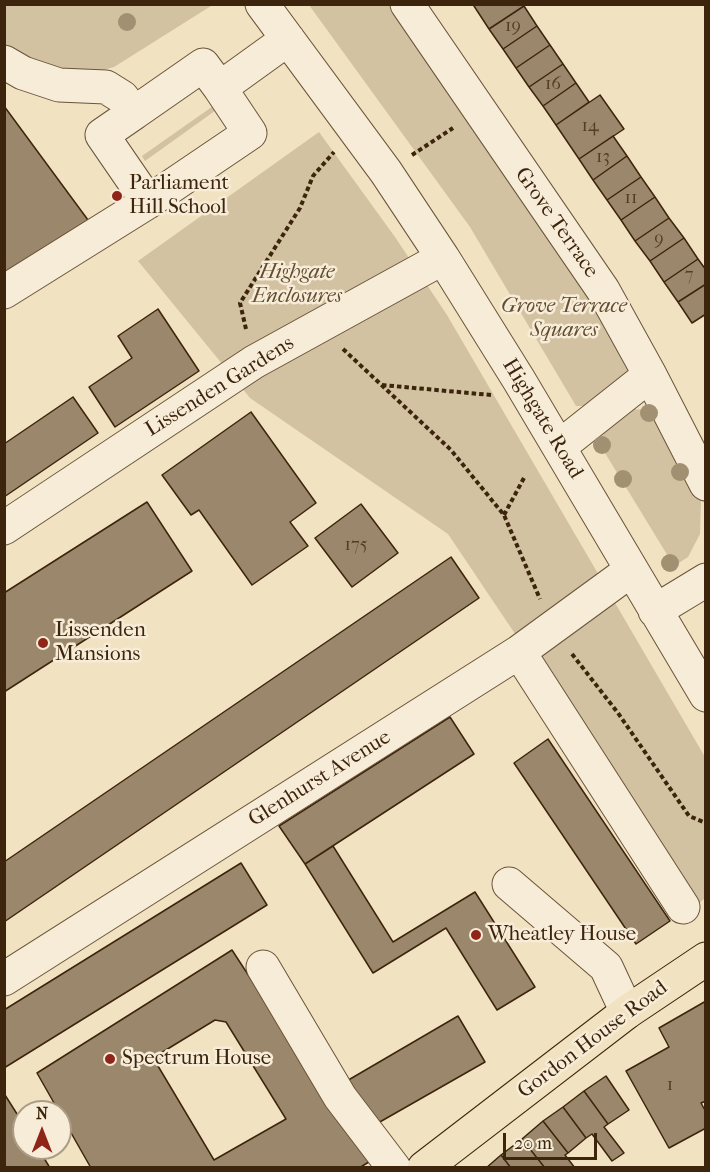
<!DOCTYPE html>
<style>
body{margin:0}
#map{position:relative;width:710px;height:1172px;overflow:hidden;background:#f1e2c1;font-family:"IM FELL French Canon",serif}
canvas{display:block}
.frame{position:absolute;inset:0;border:6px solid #3d240d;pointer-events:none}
.north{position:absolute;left:12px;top:1100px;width:60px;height:60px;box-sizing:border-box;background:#f6ecd7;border:2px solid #ac9c86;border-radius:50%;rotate:0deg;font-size:16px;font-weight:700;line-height:24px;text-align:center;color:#3d240d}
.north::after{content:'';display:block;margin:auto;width:21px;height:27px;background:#8f2418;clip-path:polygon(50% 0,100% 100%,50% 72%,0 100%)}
.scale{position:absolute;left:503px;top:1133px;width:94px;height:27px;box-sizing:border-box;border:3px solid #3d240d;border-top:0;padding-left:8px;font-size:18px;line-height:21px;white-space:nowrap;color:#3d240d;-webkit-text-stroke:4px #f6ecd7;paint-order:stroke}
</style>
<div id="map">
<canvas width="710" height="1172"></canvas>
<div class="frame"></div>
<div class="north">N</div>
<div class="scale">20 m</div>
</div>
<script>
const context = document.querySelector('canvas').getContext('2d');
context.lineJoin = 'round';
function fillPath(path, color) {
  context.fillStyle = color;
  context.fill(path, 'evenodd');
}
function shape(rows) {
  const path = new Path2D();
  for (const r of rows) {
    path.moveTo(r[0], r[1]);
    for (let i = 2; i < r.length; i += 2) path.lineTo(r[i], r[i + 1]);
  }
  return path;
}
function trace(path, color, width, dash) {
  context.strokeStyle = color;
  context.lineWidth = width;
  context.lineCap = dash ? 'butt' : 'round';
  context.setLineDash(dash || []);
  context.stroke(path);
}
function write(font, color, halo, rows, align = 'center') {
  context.font = font + ' "IM FELL French Canon",serif';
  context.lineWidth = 5;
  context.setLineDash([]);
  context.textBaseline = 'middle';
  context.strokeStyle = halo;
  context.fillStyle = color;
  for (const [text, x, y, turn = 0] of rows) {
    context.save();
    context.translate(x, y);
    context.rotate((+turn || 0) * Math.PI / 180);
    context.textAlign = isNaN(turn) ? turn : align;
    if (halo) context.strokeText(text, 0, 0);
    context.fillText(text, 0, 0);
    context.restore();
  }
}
const green = shape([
 [210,4,211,6,114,67,97,72,51,71,5,48,4,5],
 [309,5,393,5,593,301,630,367,626,379,592,406,576,406,470,227],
 [216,104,219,108,145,161,142,156],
 [319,132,395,237,447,315,705,757,705,898,697,905,448,534,250,398,138,261],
 [633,409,649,410,659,417,701,500,700,534,688,557,674,566,605,453,602,436,609,423]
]);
const building = shape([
 [477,4,523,4,524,6,489,29,474,6,477,4],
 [524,6,537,26,503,49,489,29,524,6],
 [537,26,550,45,516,68,503,49,537,26],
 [550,45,563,64,529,87,516,68,550,45],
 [563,64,576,83,543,106,529,87,563,64],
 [576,83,589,102,556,125,543,106,576,83],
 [600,95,624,129,579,159,556,125,600,95],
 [4,106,88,220,4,280,4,106],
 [613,136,627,156,593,180,579,159,613,136],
 [627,156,641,177,607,200,593,180,627,156],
 [641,177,655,197,621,220,607,200,641,177],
 [655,197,669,218,635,241,621,220,655,197],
 [669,218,684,238,650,261,635,241,669,218],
 [684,238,698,259,664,282,650,261,684,238],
 [698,259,706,270,706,284,678,302,664,282,698,259],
 [706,284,706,314,692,323,678,302,706,284],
 [158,309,199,371,115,427,89,387,132,358,118,336,158,309],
 [73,397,98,433,4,497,4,444,73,397],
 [251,412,316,503,290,522,308,546,252,585,199,510,191,515,162,475,251,412],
 [147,502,192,571,4,692,4,593,147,502],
 [361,504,398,553,352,587,315,538,361,504],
 [451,557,479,598,4,922,4,862,451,557],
 [450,717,474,754,305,864,279,826,450,717],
 [548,739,670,921,636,944,514,763,548,739],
 [333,846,393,942,475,892,535,987,497,1010,446,928,373,973,305,864,333,846],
 [241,863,267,905,4,1068,4,1010,241,863],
 [232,950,329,1099,382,1154,359,1168,91,1168,37,1073,232,950],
 [215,1020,226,1022,286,1119,214,1160,158,1066,161,1053,215,1020],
 [706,1001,706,1101,701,1103,706,1112,706,1128,669,1148,626,1071,669,1047,659,1028,706,1001],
 [458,1016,485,1062,371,1127,345,1082,458,1016],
 [606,1076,629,1110,608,1124,584,1091,606,1076],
 [584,1091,608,1124,604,1127,624,1153,612,1161,592,1134,586,1138,563,1107,584,1091],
 [5,1095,24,1125,24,1148,38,1148,50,1168,4,1168,5,1095],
 [563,1107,586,1138,568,1153,543,1121,563,1107],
 [543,1121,568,1153,565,1155,575,1168,545,1168,522,1139,543,1121],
 [522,1139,545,1168,511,1168,501,1155,522,1139],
 [501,1155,511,1168,486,1168,501,1155]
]);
const path = shape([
 [412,155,453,128],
 [246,329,240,303,300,208,313,176,334,152],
 [343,349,451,450,504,515,540,599],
 [382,385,491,395],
 [504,515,525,476],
 [572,654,618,713,689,816,706,823]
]);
const minor = shape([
 [262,4,386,172,443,258,519,380,706,695],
 [407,4,603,290,650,375,706,484],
 [4,62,23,73,59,85,106,87,122,97,134,113,203,65,220,88],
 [134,113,102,135,148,202],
 [4,292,148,202,250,133,220,88,288,39],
 [559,447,650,375],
 [4,528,254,362,443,258],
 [655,611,706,580],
 [519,652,683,907],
 [509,884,606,967,627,1012],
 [263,967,340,1097,394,1168],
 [4,979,519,652,630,571]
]);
const major = shape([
 [424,1168,627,1012,706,959]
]);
const trees = [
 [127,22],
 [649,413],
 [602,445],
 [680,472],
 [623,479],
 [670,563]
];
const markers = [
 [117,196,6,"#8f2418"],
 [43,643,6,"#8f2418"],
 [476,935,6,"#8f2418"],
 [110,1059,6,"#8f2418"]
];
const numberNames = [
 ["19",513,27],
 ["16",553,85],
 ["14",590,127],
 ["13",603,158],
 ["11",631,199],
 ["9",659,240],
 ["7",689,276],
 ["175",356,546],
 ["1",670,1086]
];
const poiNames = [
 ["Parliament",129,184],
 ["Hill School",129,208],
 ["Lissenden",55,631],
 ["Mansions",55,655],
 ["Wheatley House",488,935],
 ["Spectrum House",122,1059]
];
const streetNames = [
 ["Grove Terrace",556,223,55],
 ["Lissenden Gardens",220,387,-32],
 ["Highgate Road",542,419,59],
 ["Glenhurst Avenue",320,779,-32],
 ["Gordon House Road",593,1040,-37]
];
const parkNames = [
 ["Highgate",297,273],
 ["Enclosures",297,297],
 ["Grove Terrace",564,307],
 ["Squares",564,331]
];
fillPath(green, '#d2c2a2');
fillPath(building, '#9b876b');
trace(building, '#3d240d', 1.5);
trace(minor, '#6a543a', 35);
trace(major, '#3d240d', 35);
trace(path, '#3d240d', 4, [4.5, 3]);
trace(minor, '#f6ecd7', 33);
trace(major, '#f1e2c1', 33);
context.fillStyle = '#a29072';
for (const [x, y] of trees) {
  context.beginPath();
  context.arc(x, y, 9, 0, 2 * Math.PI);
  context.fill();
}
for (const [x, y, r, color] of markers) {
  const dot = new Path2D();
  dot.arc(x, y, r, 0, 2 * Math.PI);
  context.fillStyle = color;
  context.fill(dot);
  trace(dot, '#f6ecd7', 2);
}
write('18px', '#543d24', null, numberNames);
write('21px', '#3d240d', '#f6ecd7', poiNames, 'left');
write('21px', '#3d240d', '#f6ecd7', streetNames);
write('italic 21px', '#624c32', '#f6ecd7', parkNames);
</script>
